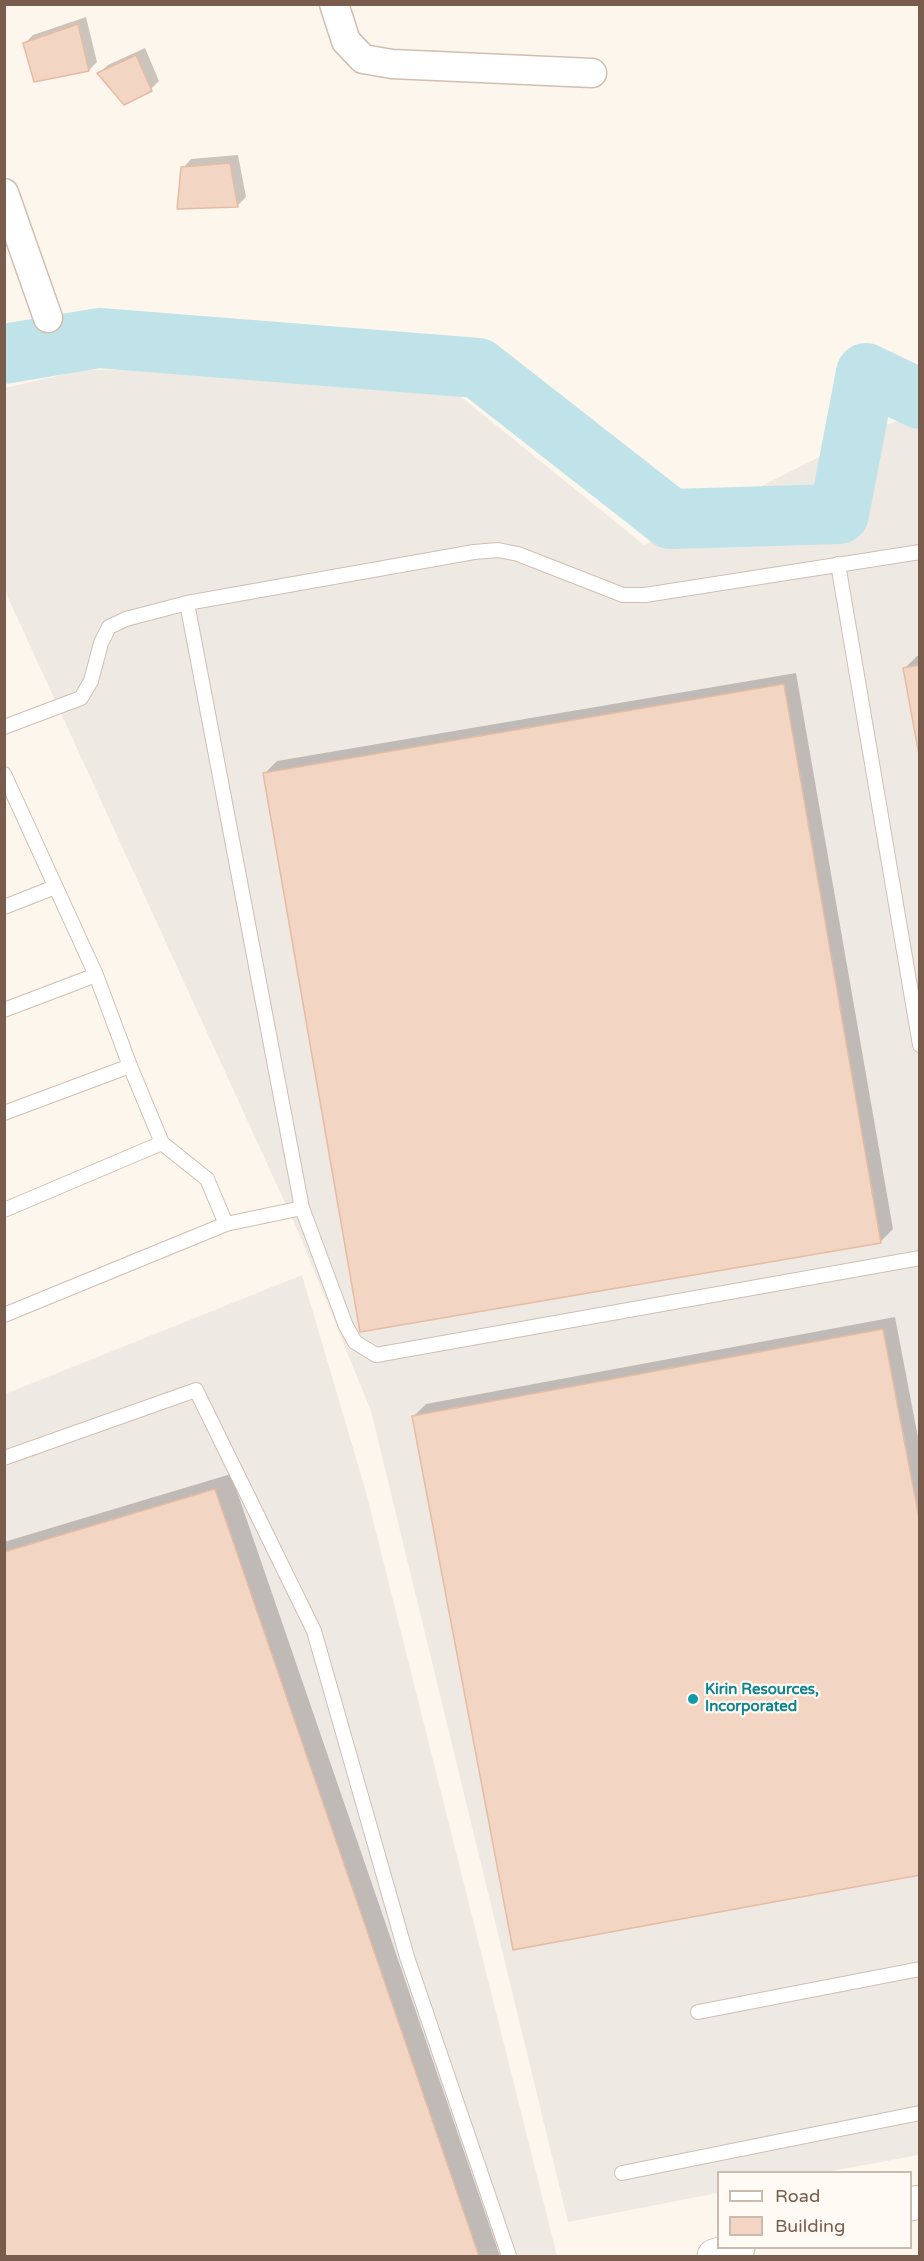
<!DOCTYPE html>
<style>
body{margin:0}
#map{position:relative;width:924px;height:2261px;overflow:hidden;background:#fdf6ec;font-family:"Varela Round",sans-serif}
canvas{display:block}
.frame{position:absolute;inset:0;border:6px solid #7a5c4d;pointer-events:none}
.legend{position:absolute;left:717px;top:2171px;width:195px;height:78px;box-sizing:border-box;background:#fffaf3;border:2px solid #cabbb1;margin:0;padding:8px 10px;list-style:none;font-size:18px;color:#7a5c4d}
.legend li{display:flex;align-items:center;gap:12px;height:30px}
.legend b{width:30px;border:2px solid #cabbb1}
</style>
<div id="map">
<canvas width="924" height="2261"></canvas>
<div class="frame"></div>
<ul class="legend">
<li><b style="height:8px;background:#fff"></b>Road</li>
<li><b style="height:16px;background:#f3d5c3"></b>Building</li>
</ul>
</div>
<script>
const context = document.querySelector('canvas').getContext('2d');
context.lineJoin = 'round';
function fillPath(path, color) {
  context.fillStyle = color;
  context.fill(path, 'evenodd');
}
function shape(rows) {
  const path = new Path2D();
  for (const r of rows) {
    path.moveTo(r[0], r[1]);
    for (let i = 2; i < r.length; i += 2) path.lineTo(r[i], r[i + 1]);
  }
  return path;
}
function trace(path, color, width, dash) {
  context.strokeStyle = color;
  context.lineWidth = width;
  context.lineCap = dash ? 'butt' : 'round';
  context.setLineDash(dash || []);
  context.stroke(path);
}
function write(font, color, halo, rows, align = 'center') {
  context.font = font + ' "Varela Round",sans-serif';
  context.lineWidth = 4.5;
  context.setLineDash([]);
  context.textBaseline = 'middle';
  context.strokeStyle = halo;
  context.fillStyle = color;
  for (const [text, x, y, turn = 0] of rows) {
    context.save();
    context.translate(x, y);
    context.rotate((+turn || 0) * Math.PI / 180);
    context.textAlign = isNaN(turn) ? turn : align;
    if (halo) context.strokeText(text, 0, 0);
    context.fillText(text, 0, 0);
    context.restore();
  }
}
const industrial = shape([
 [424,367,644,545,875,429,919,413,919,2155,826,2172,718,2172,718,2193,568,2222,371,1411,297,1229,5,591,4,388,84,370],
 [302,1275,366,1492,557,2256,5,2256,5,1394]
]);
const shadow = shape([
 [86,17,97,62,89,70,24,44,33,35],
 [145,48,159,81,151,89,99,73,108,65],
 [238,155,246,197,237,206,183,168,191,159],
 [917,656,920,656,920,752,904,669],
 [796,673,893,1229,880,1242,264,774,277,761],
 [895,1317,920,1448,920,1873,414,1416,426,1404],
 [231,1474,500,2256,4,2256,4,1542]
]);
const river = shape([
 [4,354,99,338,478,368,671,519,839,514,866,373,920,399]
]);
const building = shape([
 [78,24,89,71,34,82,23,43,78,24],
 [136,55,152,91,124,105,97,73,136,55],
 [230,163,238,207,177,209,181,167,230,163],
 [920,665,920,760,903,668,920,665],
 [784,684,881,1243,360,1332,263,773,784,684],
 [883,1329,920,1523,920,1875,513,1950,412,1416,883,1329],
 [215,1489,479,2256,4,2256,4,1552,215,1489]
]);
const service = shape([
 [838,564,920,1045],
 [187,603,302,1208],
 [4,727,81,698,91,681,101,643,109,627,126,619,187,603,474,552,498,550,518,554,623,595,645,595,920,552],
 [4,774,96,975,130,1066,162,1143,207,1179,226,1224],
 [4,907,55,887],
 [4,1010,96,975],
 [4,1113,130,1066],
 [4,1210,162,1143],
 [4,1315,226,1224,302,1208,346,1326,355,1342,376,1355,920,1258],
 [4,1458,196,1390,314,1631,407,1957,509,2256],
 [698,2012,920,1969],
 [622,2173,920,2113]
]);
const minor = shape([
 [334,4,346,41,363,59,392,64,592,73],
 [4,193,48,318]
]);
const tertiary = shape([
 [910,2204,920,2202],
 [714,2256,738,2248]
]);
const markers = [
 [693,1699,6,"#0f9aa8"]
];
const cultureNames = [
 ["Kirin Resources,",705,1690],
 ["Incorporated",705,1707]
];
fillPath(industrial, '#efe9e4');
fillPath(shadow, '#0003');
trace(river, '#bfe3e8', 60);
fillPath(building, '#f3d5c3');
trace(building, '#e6bba3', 1.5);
trace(service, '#d1beb0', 16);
trace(minor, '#d1beb0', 31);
trace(tertiary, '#d1beb0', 35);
trace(service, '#fff', 14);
trace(minor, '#fff', 28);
trace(tertiary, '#fff', 33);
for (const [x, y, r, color] of markers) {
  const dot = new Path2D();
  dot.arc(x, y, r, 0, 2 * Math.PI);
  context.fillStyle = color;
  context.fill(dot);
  trace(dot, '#fffaf3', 2);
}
write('bold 15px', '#0d838f', '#fffaf3', cultureNames, 'left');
</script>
